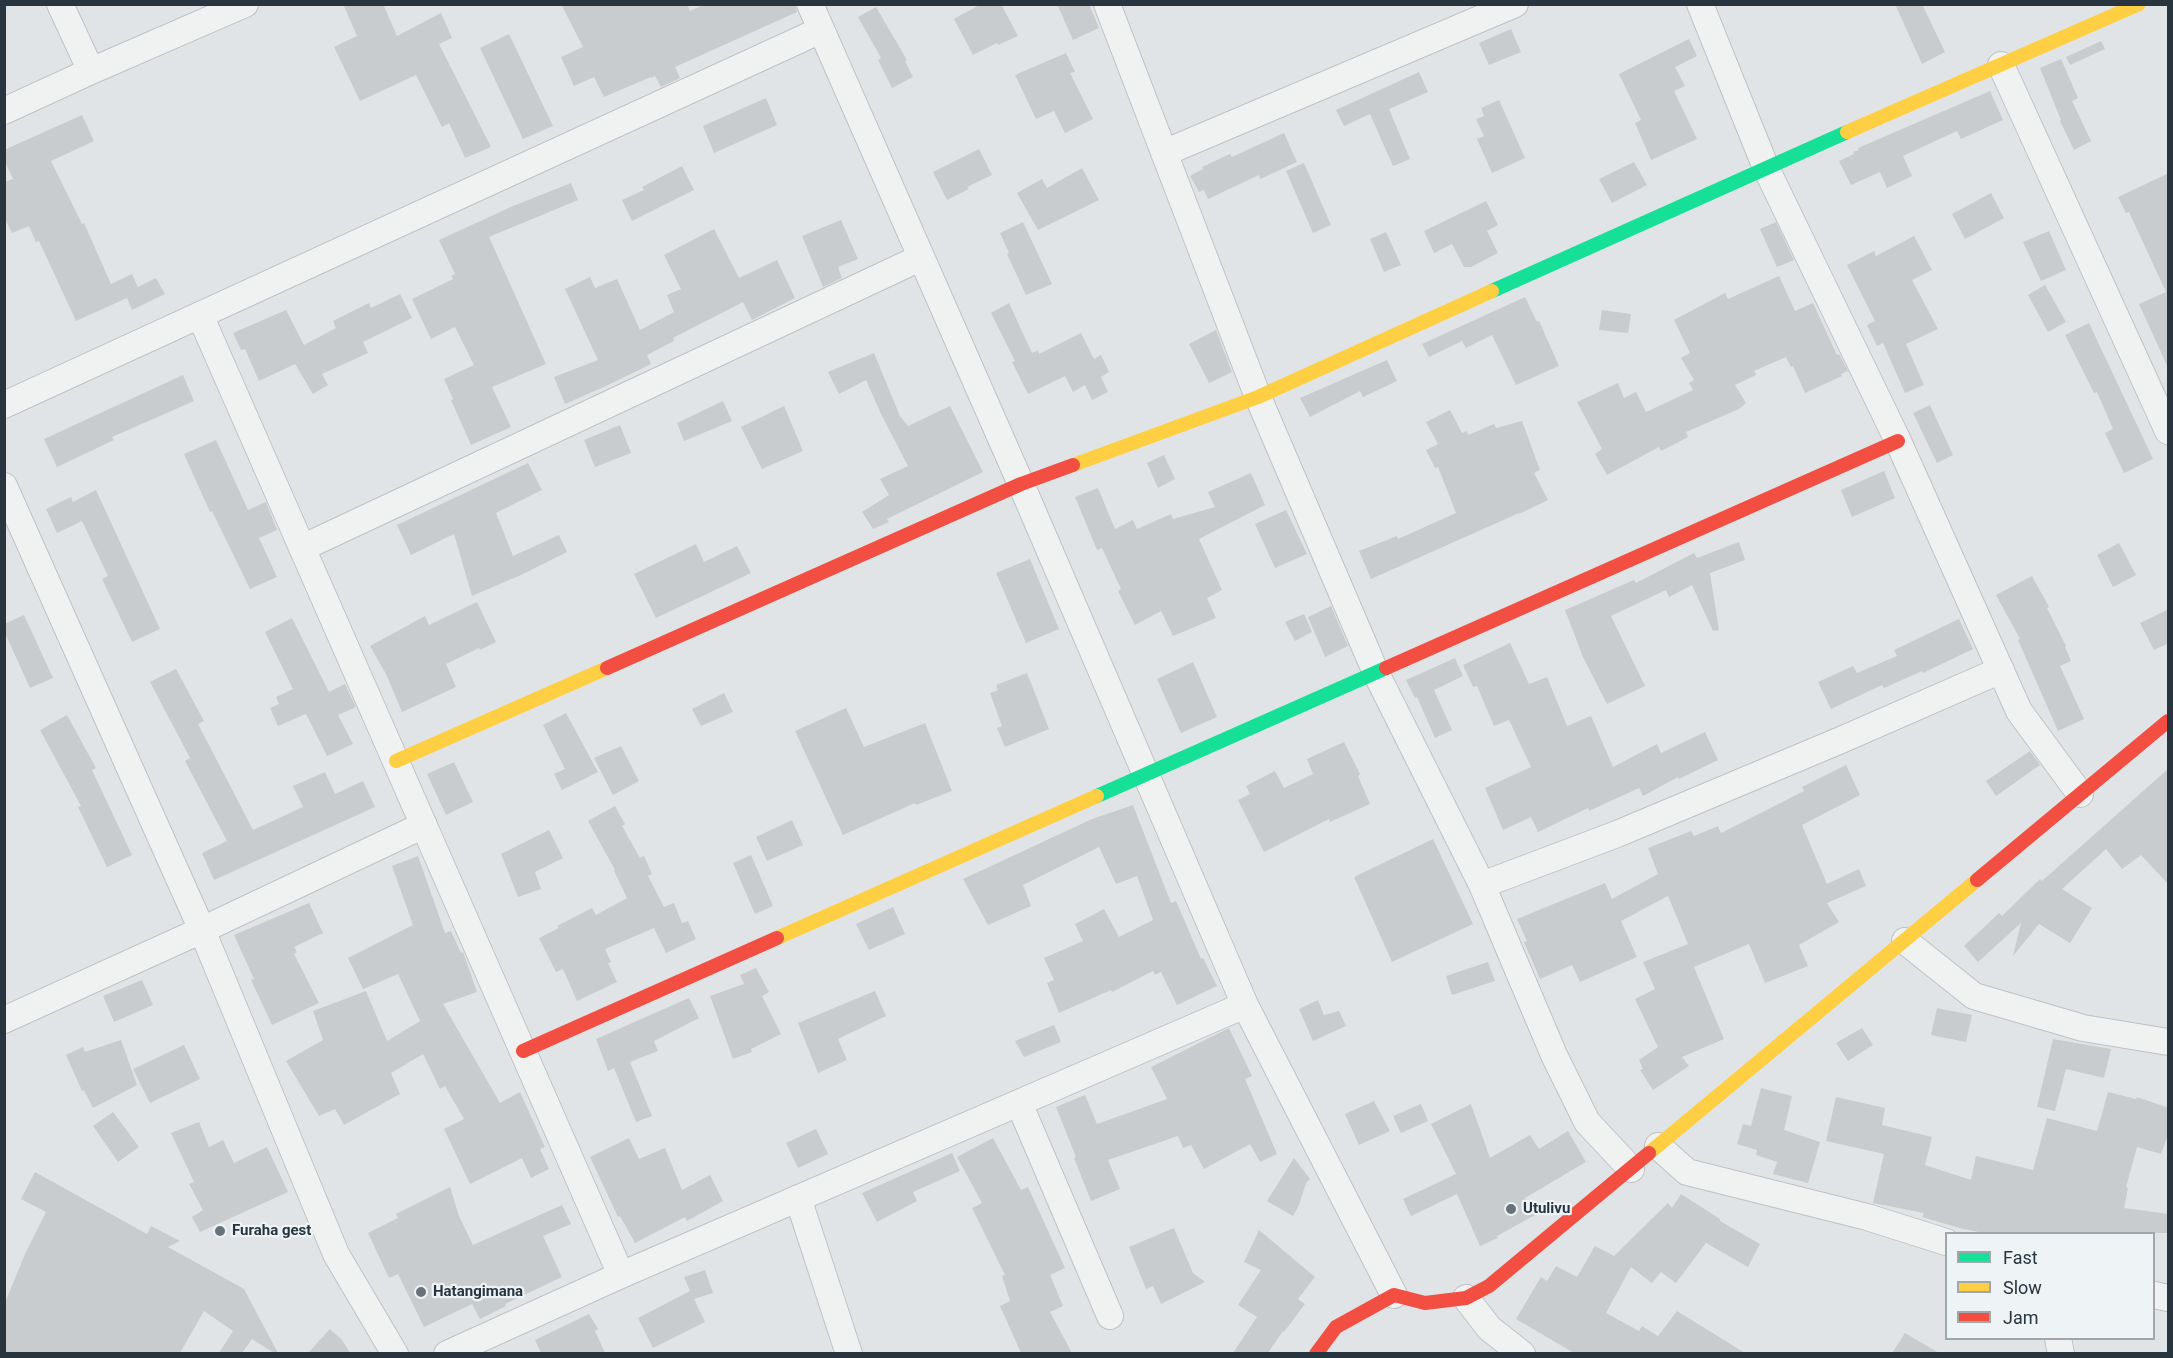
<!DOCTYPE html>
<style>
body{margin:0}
#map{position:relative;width:2173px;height:1358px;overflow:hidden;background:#e1e4e6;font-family:Roboto,sans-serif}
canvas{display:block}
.frame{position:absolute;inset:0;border:6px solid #28353f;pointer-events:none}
.legend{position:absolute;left:1945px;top:1232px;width:210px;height:108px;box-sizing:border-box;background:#eef3f6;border:2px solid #9fa7ad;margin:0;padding:8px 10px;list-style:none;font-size:18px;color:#28353f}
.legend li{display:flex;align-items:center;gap:12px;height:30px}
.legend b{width:30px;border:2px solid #9fa7ad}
</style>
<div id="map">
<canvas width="2173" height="1358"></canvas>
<div class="frame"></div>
<ul class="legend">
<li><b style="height:8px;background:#16e098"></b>Fast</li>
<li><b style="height:8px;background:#ffcf43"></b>Slow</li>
<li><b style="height:8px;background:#f24e42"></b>Jam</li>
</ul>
</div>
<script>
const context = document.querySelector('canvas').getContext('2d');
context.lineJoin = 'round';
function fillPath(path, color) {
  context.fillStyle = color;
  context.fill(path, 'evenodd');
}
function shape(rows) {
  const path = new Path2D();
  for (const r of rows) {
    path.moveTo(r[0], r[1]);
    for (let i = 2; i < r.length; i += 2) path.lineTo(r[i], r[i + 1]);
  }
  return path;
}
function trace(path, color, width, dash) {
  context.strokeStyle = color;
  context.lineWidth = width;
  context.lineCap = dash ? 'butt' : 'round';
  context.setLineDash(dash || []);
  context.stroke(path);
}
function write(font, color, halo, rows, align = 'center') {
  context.font = font + ' Roboto,sans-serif';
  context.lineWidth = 4.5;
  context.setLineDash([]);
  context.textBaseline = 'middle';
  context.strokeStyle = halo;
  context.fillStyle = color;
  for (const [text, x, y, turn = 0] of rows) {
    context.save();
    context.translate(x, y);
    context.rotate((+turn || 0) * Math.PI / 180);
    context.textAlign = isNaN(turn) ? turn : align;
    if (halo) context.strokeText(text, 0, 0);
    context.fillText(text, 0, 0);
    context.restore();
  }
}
const building = shape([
 [343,4,383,4,397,36,441,13,452,38,439,44,491,147,465,158,449,123,442,127,416,75,360,101,334,47,357,36],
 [561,4,687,4,690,11,705,4,795,4,797,12,675,67,680,78,661,87,655,76,651,78,651,77,604,97,594,77,574,86,561,57,583,47],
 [981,4,1001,4,1018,36,998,45,997,43,973,55,954,19],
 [1057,4,1089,4,1099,28,1073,40],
 [1895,4,1922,4,1945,52,1922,64],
 [876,7,907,60,905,61,913,77,892,88,878,60,881,58,858,17],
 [1511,29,1521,52,1489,65,1479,43],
 [509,34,553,126,523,139,480,48],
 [1689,39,1697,56,1675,67,1685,86,1674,91,1697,139,1651,160,1635,123,1641,120,1619,74],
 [2101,41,2105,49,2070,65,2066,57],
 [1066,53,1075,72,1070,73,1093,119,1065,133,1054,111,1036,119,1015,75],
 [2061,59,2078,98,2072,101,2091,141,2074,150,2060,121,2061,120,2040,68],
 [1419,72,1428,92,1389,109,1410,159,1393,166,1370,114,1344,126,1336,110],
 [1990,91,2003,120,1961,139,1957,131,1903,156,1912,176,1887,188,1880,172,1851,185,1839,161,1854,154,1853,152,1859,150,1858,148],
 [766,98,777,125,714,153,703,126],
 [1499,100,1525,158,1492,173,1477,139,1484,136,1476,119,1484,116,1481,108],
 [82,115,94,141,51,161,82,224,84,223,111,284,132,274,138,287,156,278,165,294,132,310,127,298,76,321,39,241,36,242,29,226,12,233,4,217,4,182,13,179,4,160,4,150],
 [1284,133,1297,162,1260,179,1259,175,1208,199,1204,190,1199,192,1190,176,1203,169,1202,167,1230,154,1232,157],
 [979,149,992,175,967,187,969,189,947,200,933,172],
 [1634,162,1647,185,1612,203,1599,179],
 [1304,163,1331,225,1313,233,1286,171],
 [682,166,694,190,632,221,622,200,644,190,642,187],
 [1082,168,1099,200,1038,230,1017,193,1042,179,1047,188],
 [2169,173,2169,370,2139,304,2166,292,2129,212,2126,213,2118,197],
 [571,183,578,200,489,237,546,364,492,387,511,427,471,445,451,400,453,399,444,379,474,365,455,327,431,339,412,299,453,279,451,276,455,274,439,240,513,206],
 [1991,193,2004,218,1965,239,1952,214],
 [1486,201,1498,225,1487,231,1498,253,1471,267,1464,267,1452,244,1434,253,1424,231],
 [841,220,858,259,838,267,842,278,823,287,802,236],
 [1023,222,1052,284,1026,295,1007,254,1009,253,1000,233],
 [1776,222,1794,260,1777,267,1760,229],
 [714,229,739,278,777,260,795,298,752,320,743,302,673,338,674,341,647,355,651,364,606,386,565,404,554,377,598,360,565,289,590,277,595,288,617,279,640,330,674,312,667,295,681,289,664,255],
 [2049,231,2066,270,2041,281,2023,242],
 [1386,232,1401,265,1384,272,1370,239],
 [1914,236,1932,270,1912,280,1938,329,1906,344,1924,385,1905,393,1883,343,1877,346,1867,325,1875,321,1847,265,1874,251,1876,256],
 [1779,276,1795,311,1813,303,1837,355,1839,354,1848,371,1841,374,1842,376,1805,393,1793,366,1791,367,1786,357,1754,371,1756,375,1735,385,1746,403,1739,409,1686,432,1688,437,1661,451,1659,447,1607,475,1595,454,1602,449,1577,402,1618,383,1624,398,1636,392,1646,412,1693,390,1689,383,1694,380,1681,358,1690,353,1674,320,1725,293,1728,299],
 [2045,285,2066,322,2048,332,2028,295],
 [400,294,412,318,363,342,368,353,322,374,328,385,313,394,295,364,259,381,245,349,241,350,233,333,286,310,304,345,336,328,333,321,369,303,371,308],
 [1525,297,1537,322,1539,321,1559,366,1516,385,1492,335,1466,348,1462,341,1429,357,1422,344],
 [1009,303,1032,353,1038,350,1039,354,1081,333,1094,359,1101,355,1109,372,1101,377,1108,392,1092,400,1085,385,1073,392,1065,376,1028,394,1012,362,1015,361,991,313],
 [1602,310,1631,314,1628,333,1599,330],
 [2089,323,2153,459,2124,473,2105,433,2113,429,2097,392,2094,393,2065,335],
 [1216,330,1232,372,1209,383,1189,344],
 [874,353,900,416,908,426,950,406,983,472,887,519,889,522,873,529,862,512,889,495,880,479,908,466,881,414,866,380,839,394,828,372],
 [1387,360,1397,381,1363,397,1360,391,1310,417,1300,398],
 [183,375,194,401,112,437,114,440,57,467,44,439],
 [723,401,732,421,684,441,677,423],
 [1930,405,1953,455,1937,463,1913,413],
 [784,406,803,451,762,469,741,427],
 [1450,410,1462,433,1467,431,1468,435,1494,424,1496,428,1522,421,1540,470,1534,473,1548,500,1519,514,1519,513,1371,579,1359,551,1397,536,1398,539,1456,513,1438,467,1435,468,1426,450,1438,444,1426,422],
 [620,425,631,453,595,467,584,440],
 [216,440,248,510,266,502,277,530,259,538,277,577,250,589,212,511,210,512,184,454],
 [1164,455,1175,479,1158,488,1147,463],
 [528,463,542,490,496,513,513,556,559,535,567,552,521,575,472,596,454,534,411,555,397,525],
 [1884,471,1895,498,1852,517,1841,490],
 [1251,473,1265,505,1199,539,1222,590,1207,598,1216,618,1173,636,1161,611,1135,625,1118,591,1121,589,1102,548,1097,550,1075,497,1098,488,1115,529,1133,520,1137,529,1171,514,1173,519,1215,507,1208,492],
 [96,490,160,629,132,642,102,579,108,576,82,521,57,533,46,509,71,497,73,502],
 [1286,510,1307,554,1275,568,1255,524],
 [1739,542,1745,560,1710,573,1719,630,1713,631,1692,585,1669,597,1666,590,1611,616,1645,686,1607,704,1583,657,1565,610,1634,580,1636,583,1694,553,1697,558],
 [2119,543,2136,575,2113,587,2097,555],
 [696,544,704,562,737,546,751,573,656,618,634,574],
 [1030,559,1059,629,1026,643,996,573],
 [2032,576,2049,607,2047,608,2066,646,2065,647,2071,661,2060,666,2084,719,2058,731,2018,640,2020,639,1996,595],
 [477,602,496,642,480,650,479,648,446,664,456,687,402,712,386,674,370,646,425,616,429,625],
 [1331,606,1348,646,1325,657,1308,617],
 [2169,609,2169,643,2154,650,2140,623],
 [1304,614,1312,632,1295,641,1285,622],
 [24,615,53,678,30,688,4,631,4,624],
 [292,618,329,692,345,684,356,707,338,715,353,744,327,756,306,714,278,726,270,708,279,704,276,697,293,689,265,632],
 [1959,619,1973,649,1923,673,1922,671,1884,688,1882,685,1831,709,1818,682,1853,666,1857,673,1897,656,1894,650],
 [1510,643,1529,684,1547,677,1567,726,1591,716,1613,767,1657,744,1661,753,1705,732,1718,760,1679,779,1678,777,1643,796,1639,788,1589,811,1588,808,1538,832,1531,817,1503,830,1485,788,1531,767,1509,720,1494,726,1477,686,1473,687,1463,665],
 [1455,658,1463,676,1434,690,1452,730,1435,738,1417,697,1415,698,1406,680],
 [1193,662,1217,717,1181,733,1157,679],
 [176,669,204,721,198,724,253,830,303,807,293,786,325,772,335,794,363,781,375,807,214,880,202,853,227,841,185,761,190,758,150,682],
 [1027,673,1049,729,1005,747,997,728,1002,726,990,693,998,690,996,685],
 [724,693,733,712,701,726,692,709],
 [846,708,864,747,925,723,952,791,916,805,915,803,843,835,795,731],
 [566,713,598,772,562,790,554,774,565,769,543,725],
 [67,715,96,768,92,770,132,855,107,867,78,807,81,806,40,730],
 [1344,742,1360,774,1358,776,1370,804,1330,822,1329,819,1264,852,1238,800,1250,794,1246,786,1275,771,1284,788,1313,774,1307,759],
 [621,746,639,781,613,795,594,758],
 [2030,751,2040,765,1996,796,1986,781],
 [454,762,473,802,446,815,427,774],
 [1846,765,1860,795,1802,825,1827,884,1859,869,1866,886,1827,903,1839,922,1799,945,1808,966,1765,983,1749,944,1694,967,1724,1039,1682,1057,1689,1066,1653,1090,1640,1070,1643,1069,1639,1060,1658,1047,1635,999,1655,989,1643,962,1688,944,1668,896,1621,921,1637,957,1580,982,1572,965,1540,979,1524,942,1527,941,1517,919,1605,883,1612,899,1658,874,1648,848,1691,831,1694,836,1718,826,1721,833,1804,791,1802,787],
 [2169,768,2169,885,2141,855,2122,869,2106,849,2062,889,2092,908,2070,943,2039,924,2013,956,2021,923,1978,962,1964,946,1999,913,2002,916,2040,879,2042,881],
 [1133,805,1171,903,1176,901,1201,959,1203,958,1217,986,1177,1005,1161,972,1155,975,1153,971,1112,992,1111,990,1059,1013,1047,983,1054,980,1044,958,1083,941,1075,924,1104,909,1119,937,1153,920,1137,876,1116,884,1099,847,1023,885,1031,906,988,925,963,879,1092,819],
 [615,806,625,824,622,826,640,858,644,856,652,874,648,876,664,907,674,903,682,923,688,921,696,939,666,953,654,928,605,949,611,962,608,963,617,982,577,1001,563,969,556,972,539,938,559,928,557,926,592,908,596,915,627,898,614,871,615,870,588,821],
 [792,820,803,845,767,861,756,837],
 [549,830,563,858,535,872,541,889,518,897,501,854],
 [1433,839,1473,924,1392,962,1354,877],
 [751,855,773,906,755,914,733,863],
 [418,856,445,933,451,931,461,953,463,952,477,992,443,1004,500,1103,520,1092,545,1147,540,1149,549,1169,531,1178,522,1158,470,1184,444,1129,464,1119,445,1086,440,1089,423,1054,391,1073,400,1094,344,1125,335,1109,319,1116,286,1061,323,1040,313,1011,366,991,387,1041,420,1021,398,974,363,989,348,958,413,925,392,866],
 [309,903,323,933,294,947,297,952,294,954,319,1003,272,1025,251,980,254,979,234,935],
 [893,907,905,934,869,950,856,924],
 [1488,962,1495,981,1452,995,1446,976],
 [756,968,769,992,762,996,781,1034,751,1049,752,1052,733,1059,710,996,744,984,740,975],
 [142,980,153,1005,114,1022,103,996],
 [875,991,886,1016,838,1039,847,1060,818,1073,798,1023],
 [689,998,699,1018,654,1041,658,1051,630,1062,652,1116,636,1122,614,1068,608,1071,596,1039],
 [1318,1000,1324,1015,1339,1011,1346,1026,1313,1041,1299,1009],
 [1937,1008,1972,1015,1966,1042,1931,1035],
 [1054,1025,1061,1042,1024,1057,1015,1041],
 [1229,1028,1252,1076,1245,1079,1277,1154,1260,1162,1250,1144,1204,1169,1191,1145,1183,1148,1178,1136,1108,1160,1120,1189,1091,1201,1074,1158,1076,1157,1056,1107,1085,1095,1097,1124,1167,1099,1151,1067],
 [1862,1028,1873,1045,1848,1061,1836,1043],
 [2053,1039,2111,1049,2104,1078,2066,1069,2055,1111,2037,1107],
 [121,1040,137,1085,93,1108,84,1090,82,1091,66,1055,83,1047,85,1052],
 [184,1045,200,1079,150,1103,133,1069],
 [1761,1088,1792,1096,1784,1130,1820,1142,1808,1183,1773,1174,1777,1162,1756,1155,1757,1150,1737,1144,1743,1124,1751,1126],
 [2108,1092,2136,1099,2137,1097,2169,1108,2169,1132,2161,1154,2137,1147,2126,1187,2128,1188,2124,1208,2169,1214,2169,1233,1984,1233,1963,1229,1922,1217,1924,1213,1873,1203,1884,1154,1826,1141,1836,1097,1885,1108,1882,1125,1932,1137,1925,1165,1971,1180,1976,1156,2033,1170,2047,1118,2097,1131],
 [1374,1101,1390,1131,1359,1145,1345,1114],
 [1421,1104,1428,1121,1401,1133,1393,1116],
 [1471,1104,1490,1158,1530,1135,1539,1149,1568,1131,1586,1162,1525,1198,1535,1215,1497,1236,1498,1238,1480,1246,1457,1194,1411,1216,1403,1199,1456,1174,1431,1124],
 [113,1112,139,1147,118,1162,93,1126],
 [199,1122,209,1147,223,1140,234,1163,267,1147,288,1192,200,1232,192,1217,203,1210,189,1184,194,1182,171,1133],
 [816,1129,828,1154,798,1168,786,1143],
 [629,1138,639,1159,665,1148,682,1190,710,1175,723,1201,687,1221,685,1217,635,1243,620,1216,618,1217,590,1157],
 [993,1138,1021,1190,1028,1187,1065,1268,1050,1275,1063,1306,1050,1312,1072,1353,1021,1353,1000,1306,1010,1301,1002,1276,1005,1275,972,1208,982,1203,957,1157],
 [952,1153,960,1171,913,1192,917,1201,877,1222,862,1193],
 [1294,1158,1310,1179,1306,1183,1299,1205,1293,1216,1267,1201],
 [35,1172,147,1234,151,1226,180,1241,168,1247,244,1289,278,1353,274,1353,252,1339,242,1353,219,1353,233,1331,204,1311,180,1353,4,1353,4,1305,25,1254,46,1212,21,1199],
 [450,1187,459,1216,473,1245,562,1205,571,1224,543,1236,562,1277,505,1304,506,1306,480,1319,472,1304,424,1327,398,1274,389,1278,368,1233,398,1218,396,1214],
 [1681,1194,1720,1219,1720,1221,1760,1244,1748,1267,1706,1243,1676,1283,1661,1272,1652,1283,1631,1267,1606,1313,1639,1331,1642,1326,1658,1336,1677,1311,1745,1353,1574,1353,1516,1319,1541,1277,1547,1281,1556,1266,1577,1277,1595,1246,1614,1256,1668,1203,1672,1208],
 [1174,1228,1193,1273,1205,1282,1161,1304,1153,1286,1146,1289,1129,1247],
 [1259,1230,1315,1277,1298,1299,1305,1304,1284,1332,1283,1331,1268,1353,1233,1353,1257,1317,1238,1305,1261,1270,1244,1262],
 [705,1270,713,1293,694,1299,705,1322,653,1348,638,1318,690,1291,684,1277],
 [589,1314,598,1329,595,1331,605,1353,541,1353,535,1340],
 [330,1329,342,1340,350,1353,308,1353],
 [1905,1333,1939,1353,1892,1353]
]);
const street = shape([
 [60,4,91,71],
 [810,4,1021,484,1245,1005,1394,1295],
 [1107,4,1258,397,1376,673,1482,885,1554,1055,1587,1122,1631,1169],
 [1700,4,1766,168,1898,441,2019,711,2080,794],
 [2001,65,2168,431],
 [4,111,91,71,245,4],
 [1164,153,1515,4],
 [200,315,621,1275],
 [4,405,821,30],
 [4,486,202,930,336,1254,395,1354],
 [302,548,920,258],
 [1482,885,1617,834,1841,740,2001,670],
 [1905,941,1974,996,2083,1028,2168,1042],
 [4,1020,202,930,424,825],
 [1019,1103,1110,1316],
 [1658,1146,1687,1172,1867,1217,1946,1242],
 [798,1198,849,1354],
 [2154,1295,2168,1298],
 [1466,1298,1489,1328,1522,1354],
 [2058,1338,2061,1354],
 [447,1354,621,1275,1245,1005]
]);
const fast = shape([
 [1492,291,1847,132],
 [1097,796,1386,668]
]);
const slow = shape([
 [1847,132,2139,4],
 [1073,465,1258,397,1492,291],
 [396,761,607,668],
 [777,938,1097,796],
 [1649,1153,1977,880]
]);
const jam = shape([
 [607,668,1021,484,1073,465],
 [1386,668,1898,441],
 [1977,880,2168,721],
 [523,1051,777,938],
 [1316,1354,1336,1327,1394,1295,1425,1303,1466,1298,1489,1286,1649,1153]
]);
const markers = [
 [1511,1209,6,"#697279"],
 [220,1231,6,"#697279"],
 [421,1292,6,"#697279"]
];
const poiNames = [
 ["Utulivu",1523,1209],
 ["Furaha gest",232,1231],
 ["Hatangimana",433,1292]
];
fillPath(building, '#c9ccce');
trace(street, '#bfc2c4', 28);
trace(street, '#f0f2f2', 26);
trace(fast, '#16e098', 14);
trace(slow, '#ffcf43', 14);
trace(jam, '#f24e42', 14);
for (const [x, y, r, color] of markers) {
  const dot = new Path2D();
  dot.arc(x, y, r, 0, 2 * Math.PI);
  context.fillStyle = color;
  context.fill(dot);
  trace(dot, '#eef3f6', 2);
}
write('bold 15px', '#28353f', '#eef3f6', poiNames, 'left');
</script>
